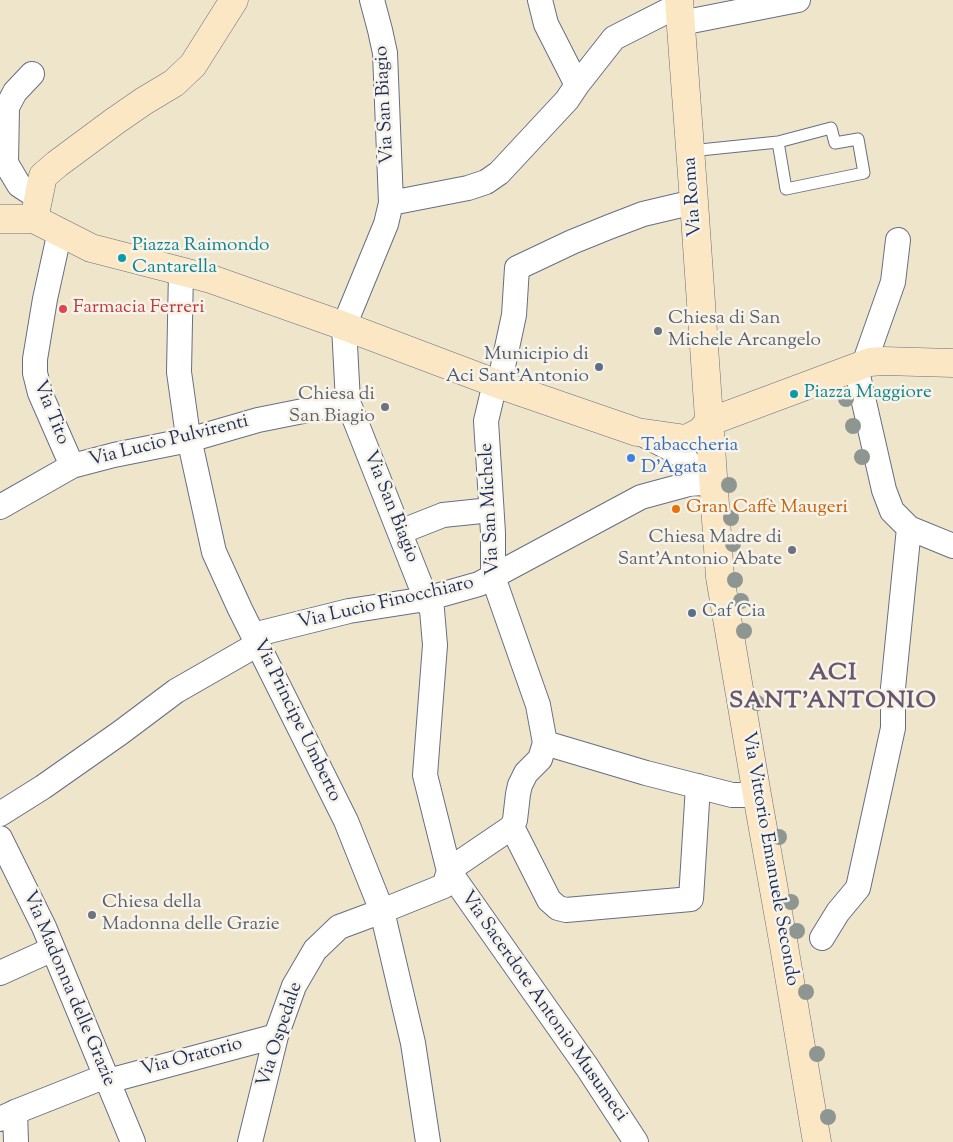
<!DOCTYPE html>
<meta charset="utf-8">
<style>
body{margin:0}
canvas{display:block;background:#efe5ca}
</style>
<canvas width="953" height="1142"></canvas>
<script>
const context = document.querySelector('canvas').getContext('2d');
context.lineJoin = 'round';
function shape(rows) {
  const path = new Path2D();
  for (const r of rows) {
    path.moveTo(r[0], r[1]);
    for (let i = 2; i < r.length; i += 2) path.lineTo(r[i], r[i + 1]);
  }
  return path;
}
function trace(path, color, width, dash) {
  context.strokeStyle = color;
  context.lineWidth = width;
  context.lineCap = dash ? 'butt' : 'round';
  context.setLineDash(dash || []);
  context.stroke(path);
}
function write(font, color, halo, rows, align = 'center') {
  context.font = font + ' "Sorts Mill Goudy",serif';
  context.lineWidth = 5;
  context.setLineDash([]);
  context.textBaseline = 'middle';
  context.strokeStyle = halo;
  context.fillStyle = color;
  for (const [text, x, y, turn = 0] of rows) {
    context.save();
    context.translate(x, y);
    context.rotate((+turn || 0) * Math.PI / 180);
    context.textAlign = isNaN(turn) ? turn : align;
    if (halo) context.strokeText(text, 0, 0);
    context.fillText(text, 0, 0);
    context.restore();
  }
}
const lane = shape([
 [690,151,778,142,786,189,864,173,858,139,835,143,831,128,778,142]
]);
const street = shape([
 [372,0,380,30,385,53,391,203,386,224,344,326,348,402,426,599,432,610,435,645,425,775,449,871,587,1067,636,1142],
 [540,0,546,24,577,85],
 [681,23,798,0],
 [32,74,15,92,7,107,6,163,19,185,39,198],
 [391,203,468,188,486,182,499,173,567,100,577,85,614,38,679,5],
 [60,231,45,299,35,359,35,373,40,393,72,466],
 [181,271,179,372,187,429,214,552,240,609,346,821,382,911,413,1043,428,1142],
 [864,364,893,282,898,240],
 [856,367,884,490,892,511,909,528,953,546],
 [646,436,671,449,686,459,694,471,689,484],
 [0,507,72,466,114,455,189,440,258,420,348,402],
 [400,532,443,515,491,510],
 [253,635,349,611,426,599,479,584,641,497,689,484,713,482],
 [545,743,646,773,732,795,757,795],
 [0,814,43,787,120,733,176,691,258,644],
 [512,827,549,900,558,908,566,910,691,899,698,786],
 [0,838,44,927,133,1142],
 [822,938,838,912,858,888,893,728,893,688,909,528],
 [0,973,53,949],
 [108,1081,276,1036],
 [15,1112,16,1142],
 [0,1119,15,1112,106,1076],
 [250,1142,276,1036,294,986,315,950,339,927,382,911,444,886,449,871,459,863,512,827,515,820,518,794,520,785,526,773,540,759,545,743,538,705,493,577,493,533,486,421,495,383,502,371,514,315,517,268,572,242,609,227,643,214,694,202]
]);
const secondary = shape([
 [679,0,694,202,720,577,757,795,784,946,817,1142],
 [0,219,34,219,91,248,211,279,344,326,495,383,637,432,686,439,700,432,709,422,870,362,883,361,953,363],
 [34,219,43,176,57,164,115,121,144,101,174,83,193,65,234,0]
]);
const trees = [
 [846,399],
 [853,426],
 [862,457],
 [729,485],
 [731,518],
 [733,544],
 [735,580],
 [741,601],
 [744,631],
 [757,703],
 [779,837],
 [791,902],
 [797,931],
 [806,992],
 [817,1054],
 [828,1117]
];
const markers = [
 [122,258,5,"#0f9aa8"],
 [63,309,5,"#e0444e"],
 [658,331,5,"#6b7280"],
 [599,367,5,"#5c6f8a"],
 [794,394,5,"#0f9aa8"],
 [385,407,5,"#6b7280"],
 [631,458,5,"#3f7fe0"],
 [676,509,5,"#e8710a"],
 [792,550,5,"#6b7280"],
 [692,613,5,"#5c6f8a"],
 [92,915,5,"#6b7280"]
];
const streetNames = [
 ["Via San Biagio",386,105,-93],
 ["Via Roma",694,197,-94],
 ["Via Tito",50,413,68],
 ["Via Lucio Pulvirenti",169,442,-14],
 ["Via San Biagio",390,507,68],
 ["Via San Michele",491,509,-93],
 ["Via Lucio Finocchiaro",386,604,-13],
 ["Via Principe Umberto",296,721,64],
 ["Via Vittorio Emanuele Secondo",769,859,80],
 ["Via Madonna delle Grazie",68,989,67],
 ["Via Sacerdote Antonio Musumeci",543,1007,55],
 ["Via Ospedale",281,1035,-72],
 ["Via Oratorio",192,1058,-15]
];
const cultureNames = [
 ["Piazza Raimondo",132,247],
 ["Cantarella",132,269],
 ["Piazza Maggiore",804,394]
];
const healthNames = [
 ["Farmacia Ferreri",73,309]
];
const worshipNames = [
 ["Chiesa di San",668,320],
 ["Michele Arcangelo",668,342],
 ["Chiesa di",375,396,"right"],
 ["San Biagio",375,418,"right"],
 ["Chiesa Madre di",782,539,"right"],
 ["Sant'Antonio Abate",782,561,"right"],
 ["Chiesa della",102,904],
 ["Madonna delle Grazie",102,926]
];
const serviceNames = [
 ["Municipio di",589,356],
 ["Aci Sant'Antonio",589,378],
 ["Caf Cia",702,613,"left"]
];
const shopNames = [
 ["Tabaccheria",641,447],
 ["D'Agata",641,469]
];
const foodNames = [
 ["Gran Caffè Maugeri",686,509]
];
const districtNames = [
 ["ACI",833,675],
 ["SANT'ANTONIO",833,703]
];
trace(lane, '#656f84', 13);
trace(street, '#656f84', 26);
trace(secondary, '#656f84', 29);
trace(lane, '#fff', 11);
trace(street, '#fff', 24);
trace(secondary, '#fbe7c3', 28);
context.fillStyle = '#8e9692';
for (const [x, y] of trees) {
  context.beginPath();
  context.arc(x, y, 8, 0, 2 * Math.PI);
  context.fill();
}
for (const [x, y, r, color] of markers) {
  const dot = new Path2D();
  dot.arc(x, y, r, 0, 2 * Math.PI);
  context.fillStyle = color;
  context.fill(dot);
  trace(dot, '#f7f3e8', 2);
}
write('19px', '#1b2f5e', '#f7f3e8', streetNames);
write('19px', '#0d838f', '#f7f3e8', cultureNames, 'left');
write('19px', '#be3a42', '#f7f3e8', healthNames, 'left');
write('19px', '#5b616d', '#f7f3e8', worshipNames, 'left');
write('19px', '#4e5e75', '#f7f3e8', serviceNames, 'right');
write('19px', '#366cbe', '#f7f3e8', shopNames, 'left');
write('19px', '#c56008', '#f7f3e8', foodNames, 'left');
context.letterSpacing = '1px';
write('bold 24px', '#68566e', '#f7f3e8', districtNames);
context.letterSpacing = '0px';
</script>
